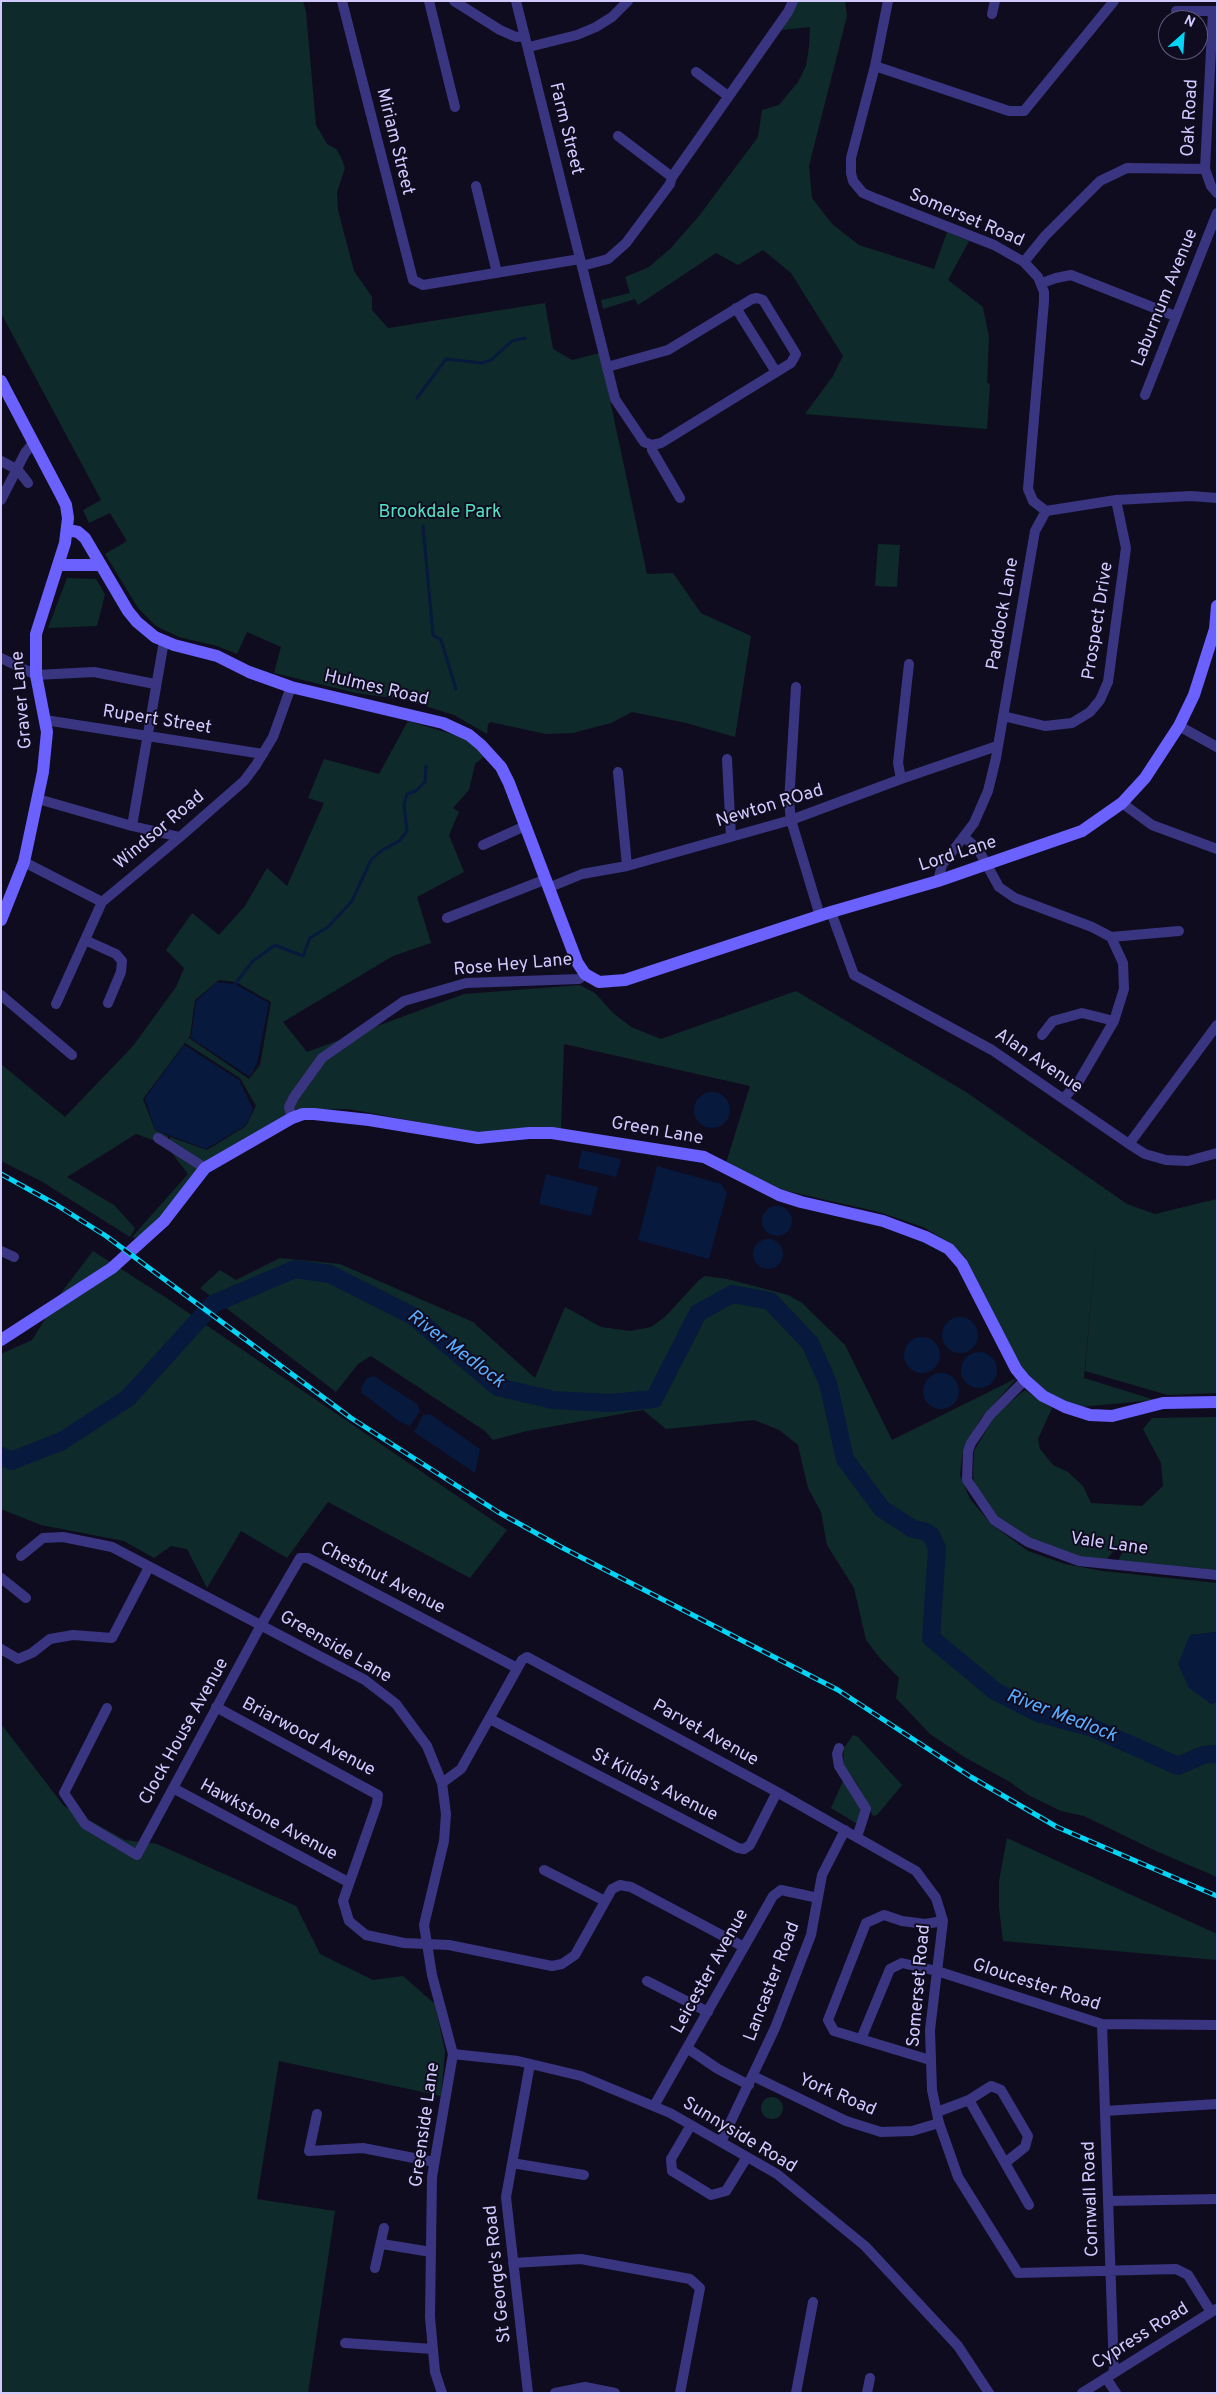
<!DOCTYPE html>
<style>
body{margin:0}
#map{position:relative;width:1218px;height:2394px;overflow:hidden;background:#100c20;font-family:Overpass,sans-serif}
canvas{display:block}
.frame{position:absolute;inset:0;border:2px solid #d2caff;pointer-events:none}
.north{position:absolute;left:1158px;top:10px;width:50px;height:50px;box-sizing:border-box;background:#100c20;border:1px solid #5e5879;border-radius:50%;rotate:26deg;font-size:14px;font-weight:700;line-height:20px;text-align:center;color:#d2caff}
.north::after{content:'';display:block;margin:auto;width:18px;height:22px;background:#00d5f5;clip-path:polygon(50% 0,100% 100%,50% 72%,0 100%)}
</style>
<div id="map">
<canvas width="1218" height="2394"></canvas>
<div class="frame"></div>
<div class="north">N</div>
</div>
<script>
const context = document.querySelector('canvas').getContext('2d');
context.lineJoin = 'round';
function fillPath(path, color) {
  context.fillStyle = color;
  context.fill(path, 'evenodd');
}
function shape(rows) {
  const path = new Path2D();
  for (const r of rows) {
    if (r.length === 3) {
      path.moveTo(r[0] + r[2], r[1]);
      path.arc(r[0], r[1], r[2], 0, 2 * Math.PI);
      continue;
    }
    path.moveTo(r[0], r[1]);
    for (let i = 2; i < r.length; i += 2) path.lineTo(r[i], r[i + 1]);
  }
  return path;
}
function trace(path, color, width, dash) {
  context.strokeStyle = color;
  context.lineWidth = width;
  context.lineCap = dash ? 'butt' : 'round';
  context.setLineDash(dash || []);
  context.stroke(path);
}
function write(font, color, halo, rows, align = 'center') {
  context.font = font + ' Overpass,sans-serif';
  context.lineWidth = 4;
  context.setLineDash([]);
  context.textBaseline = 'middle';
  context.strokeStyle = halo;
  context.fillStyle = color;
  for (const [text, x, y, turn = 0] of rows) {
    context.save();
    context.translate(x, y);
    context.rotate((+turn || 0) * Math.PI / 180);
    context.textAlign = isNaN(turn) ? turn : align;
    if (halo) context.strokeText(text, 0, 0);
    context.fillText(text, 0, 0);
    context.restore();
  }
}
const green = shape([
 [1,1,303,1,306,12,316,125,327,144,336,149,341,157,345,168,337,192,338,210,354,271,372,297,372,310,388,328,545,303,553,349,572,360,600,353,647,574,673,573,701,613,751,636,735,737,686,723,632,712,611,723,573,733,546,734,490,722,488,724,487,734,454,715,406,700,356,693,274,673,281,647,247,632,237,654,217,646,179,637,156,626,138,608,105,554,127,541,110,513,89,523,83,510,101,500,1,313],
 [798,1,845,1,847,16,809,166,812,198,832,224,859,245,934,269,947,232,969,241,948,280,983,307,989,337,987,383,990,384,987,429,805,414,833,376,843,356,791,273,763,250,738,265,716,253,638,305,635,299,603,309,601,300,630,293,625,277,649,267,670,249,699,216,758,137,762,110,779,105,798,82,806,66,809,47,810,27,782,30],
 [878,544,900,545,897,587,875,586],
 [67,578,96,579,105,594,97,626,48,628],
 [408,721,462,737,487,754,475,764,469,790,453,808,459,812,449,835,464,872,417,897,431,943,393,956,283,1022,307,1052,464,994,580,985,595,993,612,1012,631,1027,661,1039,796,991,966,1092,1127,1204,1155,1214,1217,1199,1217,1393,1168,1395,1085,1371,1097,1232,1084,1378,1155,1400,1079,1407,1046,1393,1023,1372,974,1274,965,1257,952,1244,923,1227,879,1212,778,1189,726,1163,750,1086,564,1044,561,1129,479,1133,349,1109,297,1109,215,1159,138,1239,132,1237,188,1174,168,1148,170,1137,207,1150,246,1126,256,1106,240,1078,185,1043,189,1038,249,1079,260,1065,271,1002,236,982,219,980,195,1000,190,1036,143,1099,155,1130,168,1136,167,1145,136,1134,67,1177,114,1205,135,1228,130,1237,41,1181,1,1161,1,1064,65,1117,133,1046,176,987,184,968,166,950,192,913,219,935,245,906,267,868,287,886,324,803,308,798,324,759,379,774],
 [93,1251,168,1299,507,1530,470,1578,328,1502,287,1558,241,1531,207,1588,187,1549,171,1546,154,1558,124,1541,41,1525,1,1509,1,1354,32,1340,64,1289],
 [280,1258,340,1264,473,1322,535,1378,565,1307,601,1327,630,1331,651,1327,665,1317,699,1280,705,1276,727,1279,788,1295,802,1303,845,1345,892,1440,1017,1378,981,1418,963,1449,960,1475,970,1499,991,1524,1028,1551,1065,1564,1102,1571,1217,1583,1217,1632,1190,1635,1211,1704,1217,1702,1217,1877,1156,1851,1084,1816,1061,1811,1028,1795,1010,1782,966,1758,930,1734,896,1698,899,1678,879,1657,866,1640,854,1588,827,1545,821,1512,808,1488,798,1445,779,1430,754,1420,666,1429,643,1410,527,1431,493,1440,485,1431,371,1356,358,1364,336,1392,200,1288,220,1270,236,1280],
 [1025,1390,1052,1408,1038,1439,1040,1449,1053,1465,1068,1472,1083,1486,1091,1503,1142,1506,1163,1486,1161,1463,1143,1429,1152,1418,1217,1417,1217,1570,1118,1561,1124,1549,1116,1547,1106,1561,1073,1556,1022,1535,996,1517,975,1485,973,1476,974,1451,996,1414],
 [1,1724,64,1806,125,1840,157,1844,296,1906,320,1954,373,1980,403,1976,435,2004,445,2051,441,2096,279,2061,257,2199,335,2211,308,2393,1,2393],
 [853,1735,858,1737,902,1785,877,1815,873,1816,857,1784,843,1766,844,1748],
 [844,1779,861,1809,859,1825,831,1808],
 [1007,1838,1217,1934,1217,1960,1003,1941,999,1908,999,1881],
 [772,2108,11]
]);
const water = shape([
 [217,982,235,984,269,1003,257,1063,250,1077,191,1038,196,1001],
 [184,1045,239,1080,253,1109,246,1125,206,1149,155,1130,145,1098],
 [712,1110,18],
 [582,1150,621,1159,616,1177,578,1168],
 [657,1166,721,1184,727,1193,709,1259,638,1240],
 [546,1174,598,1187,591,1216,539,1204],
 [777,1221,15],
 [768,1254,15],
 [960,1335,18],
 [922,1355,18],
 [979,1370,18],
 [941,1391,18],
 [374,1376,417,1404,420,1411,410,1426,400,1422,362,1393,361,1388,367,1378],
 [430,1414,480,1449,475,1473,414,1432,423,1415],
 [1217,1632,1217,1702,1211,1704,1189,1688,1178,1664,1190,1635]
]);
const stream = shape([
 [417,398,446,359,482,363,491,360,512,341,525,338],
 [423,526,433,635,441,640,456,689],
 [235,984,253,961,275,945,303,956,310,938,328,927,352,901,371,860,381,851,399,841,407,831,404,805,407,794,416,791,425,782,426,766]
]);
const river = shape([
 [1,1456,11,1461,62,1441,128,1398,213,1304,295,1269,330,1274,413,1316,498,1387,553,1400,610,1403,654,1399,698,1313,732,1294,770,1301,810,1343,828,1383,845,1459,882,1509,913,1529,924,1531,931,1535,937,1548,931,1638,995,1691,1038,1713,1093,1728,1178,1766,1203,1755,1217,1754]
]);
const street = shape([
 [342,1,413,280,423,285,580,259],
 [429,1,455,107],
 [454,1,500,30,516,37,525,36],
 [516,1,615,399,644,442,652,445],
 [888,1,875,66,851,158,851,173,853,181,863,193,877,199,994,245,1024,262,1038,277,1044,292,1044,301,1028,489,1033,501,1046,511],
 [1176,11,1217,11],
 [1213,11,1205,169,1211,186,1217,193],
 [992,14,995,1],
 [529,47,577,35,596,27,612,17,628,1],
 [875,66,1009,111,1024,111,1114,1],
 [696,72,728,96],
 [618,136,672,177],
 [476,186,497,273],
 [1024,262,1045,236,1100,181,1127,168,1205,169],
 [582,266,608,259,626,243,670,184,672,177,788,12,793,1],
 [1042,283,1056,278,1071,275,1175,316],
 [736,308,776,372],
 [607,367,668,350,752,299,757,298,763,300,796,354,791,363,661,443,652,445],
 [1145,395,1217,213],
 [652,445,652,450,680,498],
 [1,461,18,470,28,483],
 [1,500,25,453,34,442],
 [1,658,36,675,94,672,155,684],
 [796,687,789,802,791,820,820,916],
 [1003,716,1045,726,1072,723,1090,712,1100,700,1108,682,1126,548,1116,500],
 [45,720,263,754],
 [1179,726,1217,747],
 [727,759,731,837],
 [618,772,627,866],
 [901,779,898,763,909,664],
 [38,799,132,826,180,837],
 [1122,803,1152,825,1217,849],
 [132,826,164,641],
 [964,837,978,849,999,887,1015,898,1092,927,1111,937,1123,963,1124,989,1114,1021,1079,1081,1064,1098],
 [483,845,525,826],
 [24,862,102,902],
 [938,881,942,865,974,823,988,791,996,758,1035,531,1046,511,1116,500,1191,496,1217,498],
 [548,888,582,874,627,866,791,820,901,779,997,746],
 [831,912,854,975,992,1050,1129,1144,1217,1025],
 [447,918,544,880],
 [1111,937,1179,931],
 [85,940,116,954,122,961,121,972,108,1003],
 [1,995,72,1055],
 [56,1004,102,902,180,837,244,781,256,765,273,737,291,687],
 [1042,1035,1053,1021,1082,1013,1114,1021],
 [292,1118,289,1107,294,1097,322,1058,404,1001,466,983,579,979,585,974],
 [158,1138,205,1168],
 [1129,1144,1145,1154,1166,1160,1188,1161,1217,1153],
 [1,1251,14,1257],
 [1025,1380,990,1415,971,1443,968,1451,967,1480,994,1520,1028,1542,1079,1561,1217,1575],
 [21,1556,43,1538,63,1537,112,1547,365,1680,396,1704,427,1746,442,1783,446,1814,444,1841,424,1925,432,1975,453,2054,432,2177,430,2317,435,2372,442,2393],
 [1,1578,26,1598],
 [1,1649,18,1659,32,1653,50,1639,73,1635,112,1638,149,1567],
 [216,1707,378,1795,377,1804,343,1901,349,1921,366,1935,404,1943,449,1945,552,1966,562,1964,575,1955,612,1889,620,1885,625,1886,631,1887,744,1947],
 [107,1708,64,1793,85,1824,137,1855,261,1625,300,1558,308,1558,517,1668],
 [490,1719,738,1848,744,1849,750,1845,777,1792],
 [839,1748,837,1754,839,1766,866,1809,857,1837],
 [442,1783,461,1769,522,1660,527,1657,777,1792,916,1871,936,1898,943,1921,930,2030,932,2090,939,2123,958,2177,1018,2273,1176,2269,1188,2275,1211,2312],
 [173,1788,348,1882],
 [544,1870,605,1901],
 [647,1981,708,2012],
 [1102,2024,1114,2373],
 [861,2039,890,1969,902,1963,937,1971,1102,2024,1217,2025],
 [687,2048,718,2069,749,2085],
 [453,2054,518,2061,581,2076,670,2113,777,2174,865,2246,958,2346,989,2393],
 [930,2060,834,2031,828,2020,866,1923,884,1915,902,1921,925,1924,943,1921],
 [753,2076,846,2121,881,2132,912,2131,939,2123],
 [969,2100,1029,2205],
 [654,2106,773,1896,781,1890,818,1898],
 [1105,2111,1217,2104],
 [937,2112,969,2100,991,2086,1001,2090,1028,2136,1025,2147,1005,2163],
 [317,2114,309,2151,363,2148,434,2162],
 [691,2125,671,2159,672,2171,711,2195,726,2191,747,2157],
 [721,2142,775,2028,811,1935,822,1875,845,1830],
 [512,2163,584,2175],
 [1108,2201,1217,2199],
 [382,2244,431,2252],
 [513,2263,581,2259,690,2279,700,2288,680,2393],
 [375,2268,384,2228],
 [345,2343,433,2349],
 [1106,2378,1116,2393],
 [528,2393,506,2197,530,2064],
 [555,2393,585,2387,615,2393],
 [796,2393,813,2302],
 [867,2393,870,2378],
 [1082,2393,1216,2309]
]);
const secondary = shape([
 [1,381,61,495,66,505,68,518,65,543,36,634,36,675,47,732,43,772,24,862,1,920],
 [68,530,78,532,85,538,128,611,137,622,155,637,174,645,217,656,249,672,291,687,443,723,469,735,481,745,501,767,509,783,577,962,585,974,599,982,625,980,831,912,938,881,1082,831,1122,803,1145,778,1179,726,1194,695,1215,629,1217,606],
 [58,565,100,565],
 [1,1340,112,1268,164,1221,205,1168,292,1118,303,1114,314,1114,369,1120,478,1138,529,1133,552,1133,704,1157,779,1195,801,1202,883,1221,926,1237,949,1249,962,1264,1016,1369,1025,1380,1043,1396,1065,1407,1090,1415,1112,1416,1163,1403,1217,1402]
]);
const rail = shape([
 [1,1174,55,1204,106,1236,351,1418,498,1512,561,1547,838,1690,971,1777,1057,1827,1217,1896]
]);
const streetNames = [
 ["Oak Road",1191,118,-87],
 ["Farm Street",565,129,76],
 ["Miriam Street",394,142,76],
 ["Somerset Road",966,219,23],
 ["Laburnum Avenue",1166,298,-68],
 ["Paddock Lane",1004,614,-80],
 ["Prospect Drive",1099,621,-81],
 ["Hulmes Road",376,689,13],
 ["Graver Lane",23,700,-95],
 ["Rupert Street",157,721,9],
 ["Newton ROad",770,807,-17],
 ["Windsor Road",160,831,-40],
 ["Lord Lane",958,855,-18],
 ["Rose Hey Lane",513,966,-5],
 ["Alan Avenue",1038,1062,34],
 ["Green Lane",657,1132,10],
 ["Vale Lane",1109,1545,8],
 ["Chestnut Avenue",382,1579,27],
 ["Greenside Lane",335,1648,30],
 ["Clock House Avenue",185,1732,-61],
 ["Parvet Avenue",705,1734,29],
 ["Briarwood Avenue",308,1738,28],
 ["St Kilda's Avenue",654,1786,27],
 ["Hawkstone Avenue",268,1821,28],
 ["Leicester Avenue",711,1972,-61],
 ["Lancaster Road",773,1982,-69],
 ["Somerset Road",920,1986,-85],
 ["Gloucester Road",1036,1986,18],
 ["York Road",837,2096,23],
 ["Greenside Lane",426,2125,-82],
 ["Sunnyside Road",739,2136,31],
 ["Cornwall Road",1092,2199,-92],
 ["St George's Road",499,2274,-96],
 ["Cypress Road",1141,2337,-32]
];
const parkNames = [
 ["Brookdale Park",440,513]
];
const waterNames = [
 ["River Medlock",455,1350,37],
 ["River Medlock",1061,1717,21]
];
fillPath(green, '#0f2a2a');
fillPath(water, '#07193d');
trace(stream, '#07193d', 3);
trace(river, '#07193d', 18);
trace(street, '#3a3581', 10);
trace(secondary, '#6a61ff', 12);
trace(rail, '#00d5f5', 5);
trace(rail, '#100c20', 3, [9]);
write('18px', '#d2caff', '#100c20', streetNames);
write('18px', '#53e3c3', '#100c20', parkNames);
write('italic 19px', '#58adff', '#100c20', waterNames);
</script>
